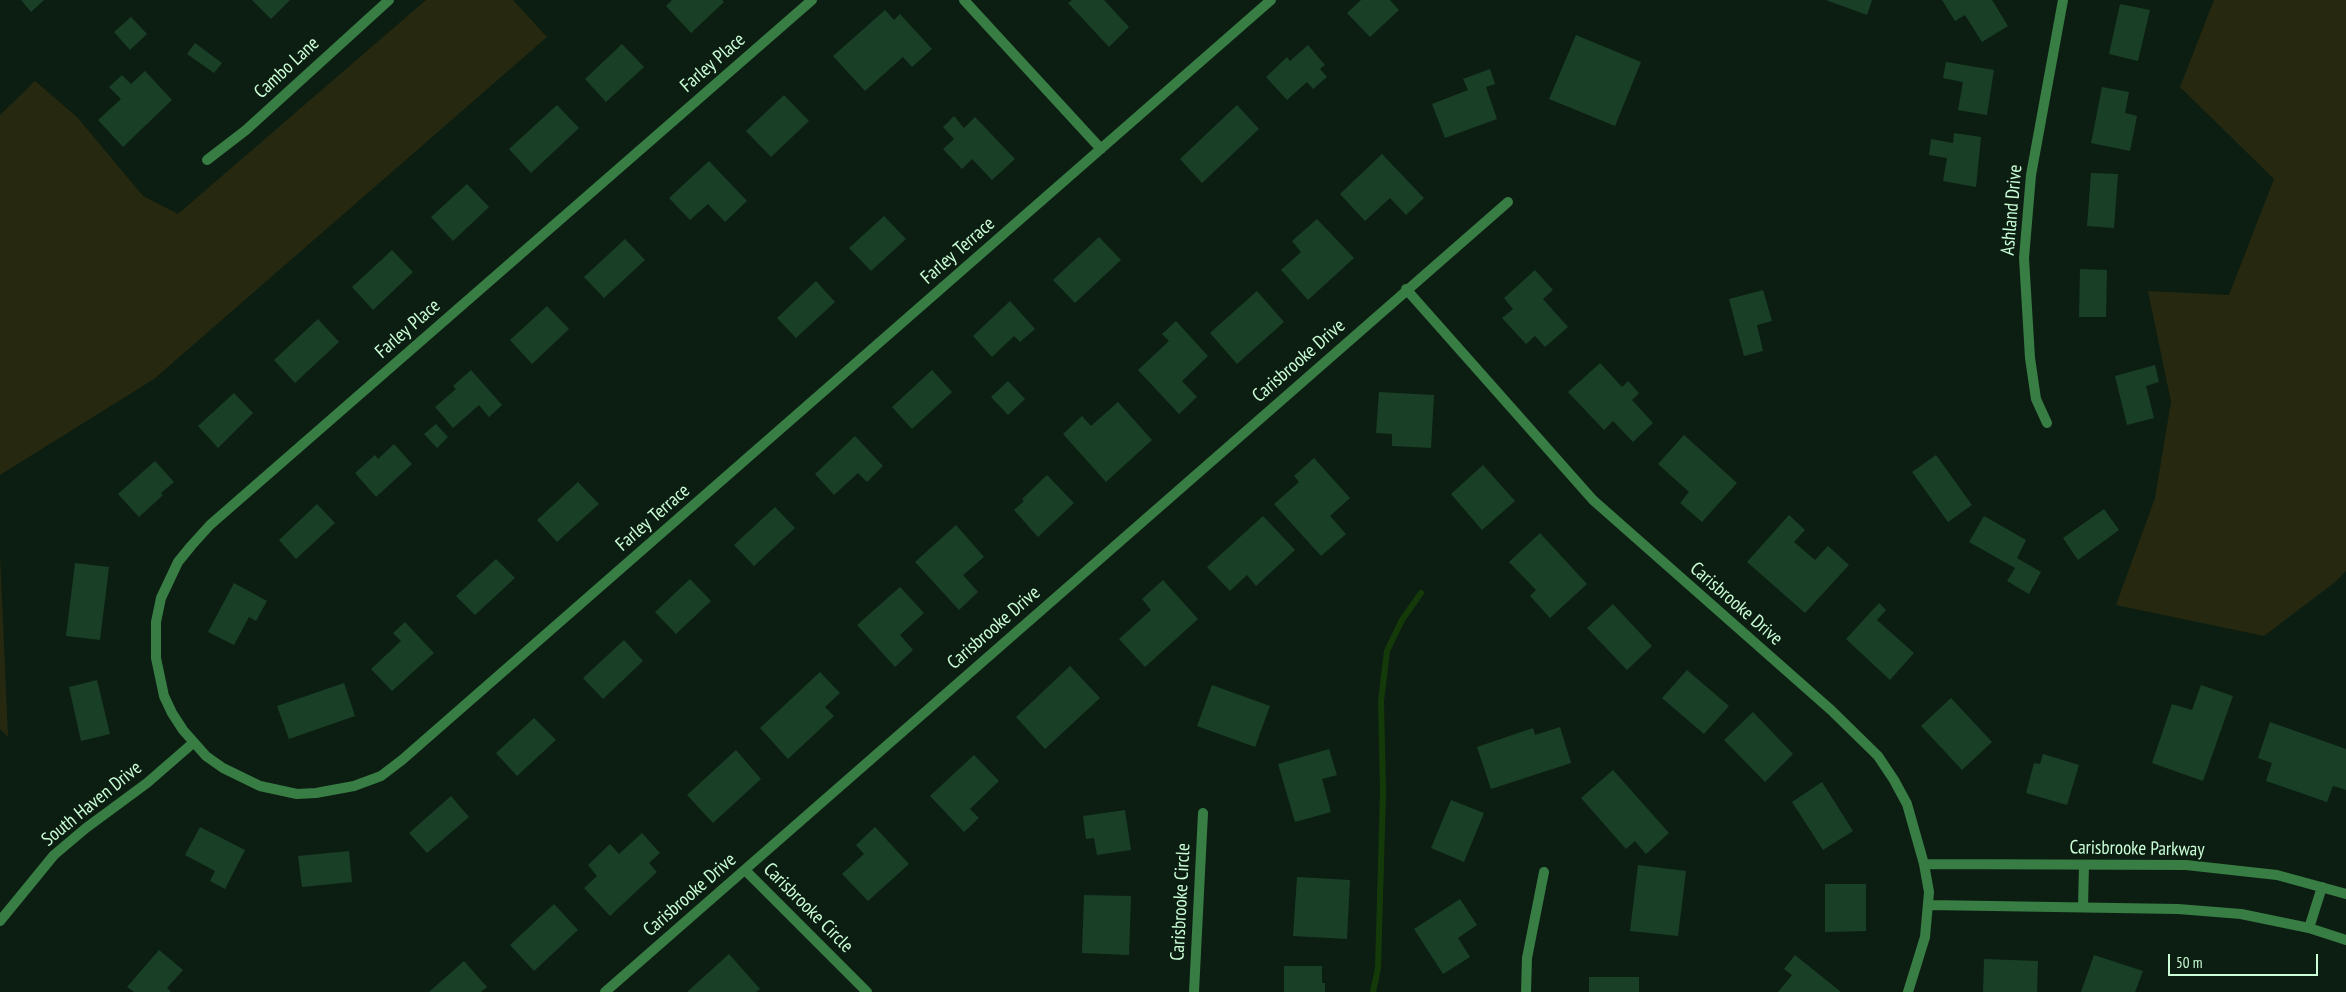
<!DOCTYPE html>
<style>
body{margin:0}
#map{position:relative;width:2346px;height:992px;overflow:hidden;background:#0c1e12;font-family:"PT Sans Narrow",sans-serif}
canvas{display:block}
.scale{position:absolute;left:2168px;top:954px;width:150px;height:22px;box-sizing:border-box;border:2px solid #cafed7;border-top:0;padding-left:6px;font-size:15px;line-height:18px;white-space:nowrap;color:#cafed7;-webkit-text-stroke:4px #0c1e12;paint-order:stroke}
</style>
<div id="map">
<canvas width="2346" height="992"></canvas>
<div class="scale">50 m</div>
</div>
<script>
const context = document.querySelector('canvas').getContext('2d');
context.lineJoin = 'round';
function fillPath(path, color) {
  context.fillStyle = color;
  context.fill(path, 'evenodd');
}
function shape(rows) {
  const path = new Path2D();
  for (const r of rows) {
    path.moveTo(r[0], r[1]);
    for (let i = 2; i < r.length; i += 2) path.lineTo(r[i], r[i + 1]);
  }
  return path;
}
function trace(path, color, width, dash) {
  context.strokeStyle = color;
  context.lineWidth = width;
  context.lineCap = dash ? 'butt' : 'round';
  context.setLineDash(dash || []);
  context.stroke(path);
}
function write(font, color, halo, rows, align = 'center') {
  context.font = font + ' "PT Sans Narrow",sans-serif';
  context.lineWidth = 4;
  context.setLineDash([]);
  context.textBaseline = 'middle';
  context.strokeStyle = halo;
  context.fillStyle = color;
  for (const [text, x, y, turn = 0] of rows) {
    context.save();
    context.translate(x, y);
    context.rotate((+turn || 0) * Math.PI / 180);
    context.textAlign = isNaN(turn) ? turn : align;
    if (halo) context.strokeText(text, 0, 0);
    context.fillText(text, 0, 0);
    context.restore();
  }
}
const green = shape([
 [426,0,513,0,547,37,154,379,0,475,0,115,35,81,77,117,143,196,178,214],
 [2214,0,2346,0,2346,571,2334,583,2264,636,2116,605,2155,498,2171,402,2148,291,2229,295,2274,179,2180,87],
 [0,554,8,737,0,729]
]);
const stream = shape([
 [1373,992,1378,968,1383,792,1381,701,1387,651,1402,620,1421,593]
]);
const building = shape([
 [21,0,44,0,31,12],
 [252,0,290,0,271,19],
 [672,0,722,0,724,2,691,33,666,6],
 [1072,0,1104,0,1129,27,1109,47,1068,3],
 [1361,0,1390,0,1399,10,1370,37,1347,13],
 [1826,0,1872,0,1867,15],
 [1942,0,1992,0,2008,26,1982,42,1965,15,1955,21],
 [2120,4,2150,10,2138,61,2109,54],
 [885,10,894,20,900,14,932,49,912,67,903,57,865,91,833,56],
 [131,17,147,34,130,50,114,32],
 [1576,35,1641,62,1615,126,1549,99],
 [195,43,222,63,214,73,187,54],
 [622,44,644,67,606,102,585,79],
 [1308,45,1325,65,1320,69,1327,77,1313,89,1307,82,1287,100,1266,77,1287,57,1290,61],
 [1946,62,1994,70,1987,115,1958,110,1963,82,1943,78],
 [1490,69,1495,84,1486,87,1497,119,1445,138,1432,104,1468,90,1463,79],
 [145,71,172,100,123,147,98,120,121,99,109,87,122,75,131,84],
 [2102,87,2129,92,2125,113,2137,116,2130,151,2091,143],
 [784,95,809,121,771,157,746,131],
 [557,105,579,128,531,173,509,149],
 [1237,105,1259,129,1202,183,1180,159],
 [954,116,964,128,975,117,1015,159,992,180,972,159,962,169,943,149,954,139,943,127],
 [1954,133,1981,137,1976,187,1943,181,1947,158,1929,155,1931,139,1953,143],
 [1382,154,1424,198,1406,215,1390,198,1365,221,1340,194],
 [709,161,747,201,725,222,708,204,690,220,669,198],
 [2091,173,2118,174,2114,228,2087,226],
 [467,184,489,207,453,241,431,217],
 [884,216,906,239,871,271,849,248],
 [1317,219,1354,258,1308,300,1281,270,1301,252,1292,241],
 [1099,237,1121,260,1075,303,1053,280],
 [625,239,645,260,604,298,584,277],
 [392,250,413,272,373,310,352,287],
 [2080,269,2107,270,2106,317,2079,317],
 [1535,270,1553,290,1543,299,1568,327,1545,347,1535,336,1526,344,1502,318,1513,309,1504,298],
 [816,281,835,302,796,338,777,318],
 [1763,290,1772,321,1757,325,1763,351,1744,356,1729,299],
 [1257,291,1284,322,1237,364,1210,333],
 [1010,301,1035,329,1020,342,1014,336,992,357,973,336],
 [547,306,569,329,532,364,510,340],
 [318,319,339,342,295,383,274,360],
 [1176,321,1208,356,1182,381,1197,397,1179,414,1138,370,1169,341,1162,334],
 [1600,363,1622,387,1628,381,1639,393,1632,400,1653,423,1633,442,1613,421,1604,430,1568,392],
 [2155,365,2159,382,2146,386,2154,418,2127,425,2115,376],
 [471,370,502,405,489,417,479,405,453,428,435,407,456,389,453,386],
 [932,370,952,392,912,429,892,407],
 [1008,381,1025,399,1008,415,991,397],
 [1379,392,1434,395,1431,448,1392,446,1392,434,1376,433],
 [234,393,253,413,218,448,198,426],
 [1118,402,1152,440,1106,482,1063,434,1082,416,1091,426],
 [436,424,448,437,437,448,424,434],
 [1684,435,1737,483,1702,522,1680,503,1689,492,1658,464],
 [855,436,883,466,867,482,858,473,834,495,815,474],
 [394,444,412,464,376,497,355,473,375,455,378,459],
 [1936,455,1972,505,1948,522,1912,472],
 [1314,458,1350,498,1330,516,1346,534,1321,556,1274,504,1299,482,1294,476],
 [155,461,174,482,161,493,163,495,139,517,118,494],
 [1483,465,1515,501,1482,530,1451,494],
 [1047,475,1074,503,1038,537,1014,510,1024,501,1022,499],
 [578,482,599,504,557,542,537,520],
 [317,504,335,523,296,559,279,540],
 [775,507,795,528,754,566,734,545],
 [2104,509,2119,530,2078,560,2063,538],
 [1789,515,1805,530,1794,542,1815,560,1828,546,1849,565,1805,613,1747,562],
 [1263,516,1295,550,1256,586,1247,575,1230,591,1207,567],
 [1984,516,2026,540,2017,558,2041,572,2029,594,2007,581,2015,568,1969,542],
 [956,525,984,557,963,575,978,592,959,610,915,562],
 [1540,533,1587,584,1550,618,1530,596,1536,590,1509,562],
 [496,559,515,578,475,615,456,596],
 [75,563,109,567,100,640,66,636],
 [690,579,711,601,676,634,655,612],
 [1163,580,1198,619,1145,667,1119,639,1151,610,1142,599],
 [234,583,267,601,256,621,249,617,234,645,208,632],
 [900,587,924,613,900,635,913,650,895,667,857,625],
 [1879,603,1886,610,1877,620,1914,653,1890,680,1846,639],
 [1613,604,1652,646,1627,670,1587,628],
 [405,622,434,653,392,691,371,669,401,641,393,633],
 [624,640,643,661,603,699,583,678],
 [1070,666,1100,698,1045,749,1016,717],
 [1687,670,1729,706,1704,734,1662,698],
 [820,672,840,693,825,707,834,716,788,759,760,728],
 [97,680,110,734,81,741,69,687],
 [344,683,355,716,289,739,277,706],
 [1212,685,1270,706,1255,747,1197,726],
 [2201,685,2233,696,2203,781,2152,763,2172,704,2192,710],
 [1951,698,1992,742,1962,770,1921,726],
 [1753,712,1793,754,1765,782,1724,740],
 [534,718,556,740,517,776,496,753],
 [2270,722,2346,749,2346,790,2333,786,2327,802,2266,781,2272,763,2258,758],
 [1560,727,1571,763,1491,789,1477,747,1533,728,1535,735],
 [1329,749,1337,775,1322,779,1331,812,1295,822,1278,764],
 [736,750,761,779,713,823,687,795],
 [2043,754,2079,765,2067,805,2026,793,2034,763,2040,764],
 [974,755,999,781,970,809,979,818,964,832,930,796],
 [1613,770,1669,833,1646,854,1635,841,1626,849,1581,798],
 [1822,782,1853,831,1823,850,1792,802],
 [451,796,469,817,427,853,409,833],
 [1451,800,1484,813,1464,862,1431,848],
 [1125,810,1131,850,1097,855,1094,838,1086,839,1083,816],
 [200,827,245,850,225,889,210,881,215,871,185,855],
 [875,827,909,864,868,901,842,874,864,854,856,845],
 [642,833,660,853,649,863,657,872,610,916,584,888,597,876,588,865,610,844,619,854],
 [349,851,352,882,302,887,298,856],
 [1638,865,1686,871,1678,936,1630,931],
 [1297,877,1350,880,1347,939,1293,936],
 [1825,884,1866,884,1866,931,1825,932],
 [1084,895,1131,896,1129,955,1082,953],
 [1460,899,1477,925,1458,938,1470,957,1443,974,1414,929],
 [554,904,578,930,534,971,510,945],
 [159,950,183,970,167,988,171,992,134,992,127,987],
 [729,954,760,989,756,992,687,992],
 [1795,955,1841,992,1778,992,1792,975,1784,969],
 [2094,955,2143,971,2135,992,2081,992],
 [1984,959,2038,961,2037,992,1983,992],
 [464,961,487,987,481,992,429,992],
 [1284,966,1322,966,1322,983,1325,983,1325,992,1284,992],
 [1589,977,1639,977,1639,992,1589,992]
]);
const service = shape([
 [2083,907,2084,865],
 [2309,928,2322,887]
]);
const minor = shape([
 [812,0,210,525,191,546,178,562,161,598,156,622,156,658,164,696,172,713,183,730,206,756,223,768,260,786,297,794,316,793,354,786,381,776,402,760,1271,0],
 [964,0,1101,149],
 [207,160,246,130,389,0],
 [1406,289,1593,500,1831,710,1878,756,1894,780,1907,804,1924,864,1929,892,1925,937,1908,992],
 [2047,423,2036,399,2030,358,2024,258,2031,175,2063,0],
 [1924,864,2186,865,2277,875,2346,894],
 [745,870,867,992],
 [1929,905,2178,909,2241,914,2309,928,2346,940],
 [0,921,54,855,86,828,147,783,193,743],
 [605,992,1508,202],
 [1194,992,1203,813],
 [1526,992,1527,958,1544,872]
]);
const streetNames = [
 ["Farley Place",713,63,-41],
 ["Cambo Lane",287,68,-43],
 ["Ashland Drive",2012,210,-85],
 ["Farley Terrace",958,251,-41],
 ["Farley Place",408,329,-41],
 ["Carisbrooke Drive",1299,361,-41],
 ["Farley Terrace",653,518,-41],
 ["Carisbrooke Drive",1736,604,41],
 ["Carisbrooke Drive",994,628,-41],
 ["South Haven Drive",92,804,-39],
 ["Carisbrooke Parkway",2137,849,1],
 ["Carisbrooke Drive",690,895,-41],
 ["Carisbrooke Circle",1181,902,-87],
 ["Carisbrooke Circle",808,908,45]
];
fillPath(green, '#26280f');
trace(stream, '#153a09', 6);
fillPath(building, '#193f26');
trace(service, '#387d44', 10);
trace(minor, '#387d44', 10);
write('19px', '#cafed7', '#0c1e12', streetNames);
</script>
